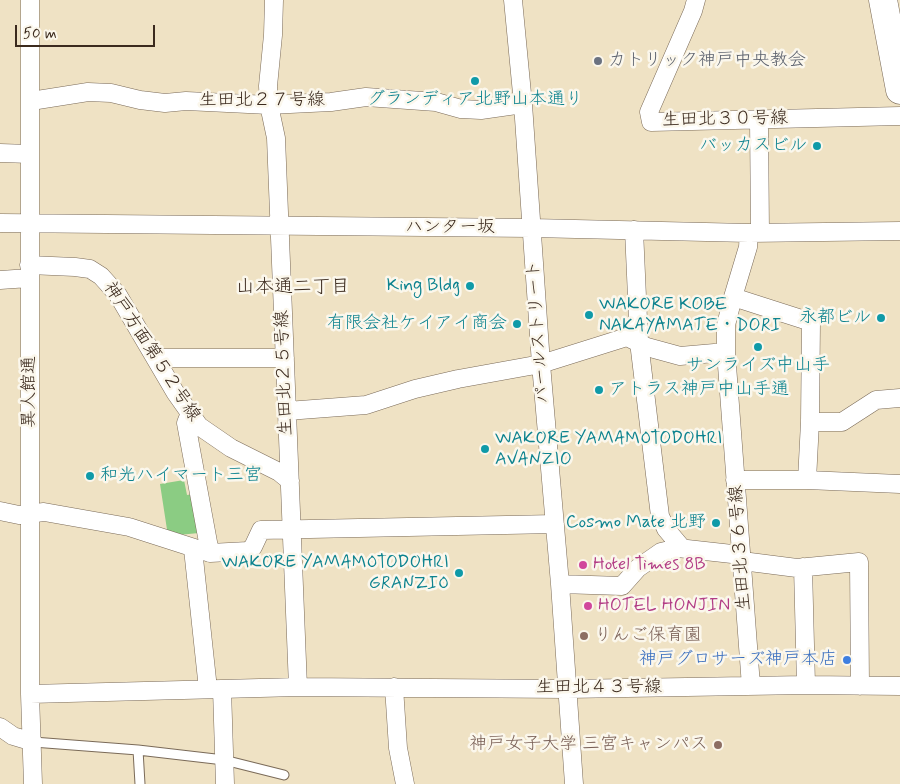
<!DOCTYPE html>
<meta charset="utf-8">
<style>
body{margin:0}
#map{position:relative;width:900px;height:784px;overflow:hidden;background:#efe2c4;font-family:Mynerve,sans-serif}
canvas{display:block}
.scale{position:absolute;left:15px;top:25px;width:140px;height:22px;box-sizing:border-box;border:2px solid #3b2a1e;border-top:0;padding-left:6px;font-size:15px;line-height:18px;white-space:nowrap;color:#3b2a1e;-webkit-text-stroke:4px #fbf7ec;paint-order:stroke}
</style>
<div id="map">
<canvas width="900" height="784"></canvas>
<div class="scale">50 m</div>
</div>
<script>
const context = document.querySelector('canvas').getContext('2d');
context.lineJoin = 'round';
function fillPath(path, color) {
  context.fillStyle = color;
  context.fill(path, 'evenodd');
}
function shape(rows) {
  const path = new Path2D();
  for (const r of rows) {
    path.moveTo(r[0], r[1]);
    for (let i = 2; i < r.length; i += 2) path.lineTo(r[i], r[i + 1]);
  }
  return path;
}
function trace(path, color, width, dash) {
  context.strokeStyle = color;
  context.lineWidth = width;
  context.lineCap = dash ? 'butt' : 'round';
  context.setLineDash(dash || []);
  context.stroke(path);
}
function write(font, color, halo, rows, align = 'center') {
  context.font = font + ' Mynerve,"Klee One",sans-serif';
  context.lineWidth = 5;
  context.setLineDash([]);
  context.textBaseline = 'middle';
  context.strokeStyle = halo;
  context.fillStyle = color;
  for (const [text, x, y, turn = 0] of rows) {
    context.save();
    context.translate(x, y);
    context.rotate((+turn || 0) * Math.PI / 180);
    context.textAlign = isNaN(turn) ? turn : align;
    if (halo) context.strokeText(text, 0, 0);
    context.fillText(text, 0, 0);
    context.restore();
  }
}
const green = shape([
 [184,480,187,495,193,494,199,533,168,536,160,484]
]);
const lane = shape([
 [33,742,138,750,224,760,284,775],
 [138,750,140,784]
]);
const street = shape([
 [30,0,30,694,33,784],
 [274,0,273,35,268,86,269,105,276,138,298,687],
 [513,0,523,104,541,364,560,584,574,784],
 [696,0,693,11,649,112,651,122,900,116],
 [31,101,88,92,111,93,140,100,165,103,186,101,269,105,331,102,366,97,436,102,461,109,481,110,523,104],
 [759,120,760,233],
 [0,153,30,154],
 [0,223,532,228,749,233,900,231],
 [634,230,639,342,660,516,666,529,682,548],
 [749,233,748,247,733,297,726,325,726,352,751,686],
 [29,265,75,267,90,269,101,276,118,295,175,392,199,426,231,448,279,472,290,481],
 [0,280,29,278],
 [733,297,811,322,810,422,807,480],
 [156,358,285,358],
 [287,411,366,405,415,389,458,379,541,364,627,337,647,347,680,356,726,352],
 [190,413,186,423,210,553],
 [810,422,842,422,876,400,900,398],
 [735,480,807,480,900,484],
 [0,511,19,515,44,512,129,527,210,553,248,551,253,547,261,530,555,524],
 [193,549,208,689],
 [742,561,797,568,859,562,860,686],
 [803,567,806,685],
 [560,584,622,586,638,568,661,552,678,548,741,555],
 [394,687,398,748,405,784],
 [222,689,225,784],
 [30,694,298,687,567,689,806,685,900,686],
 [0,727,13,736,33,742]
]);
const primary = shape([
 [883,0,900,90]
]);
const markers = [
 [598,61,5,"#6b7280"],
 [475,81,5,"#0f9aa8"],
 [817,146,5,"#0f9aa8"],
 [470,286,5,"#0f9aa8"],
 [589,315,5,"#0f9aa8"],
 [881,318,5,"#0f9aa8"],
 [517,324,5,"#0f9aa8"],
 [758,347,5,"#0f9aa8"],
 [599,390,5,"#0f9aa8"],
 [485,449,5,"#0f9aa8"],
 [90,476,5,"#0f9aa8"],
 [716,523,5,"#0f9aa8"],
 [583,565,5,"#d1479c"],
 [459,573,5,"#0f9aa8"],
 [588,606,5,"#d1479c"],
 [584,636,5,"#8d6e63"],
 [847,660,5,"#3f7fe0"],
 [718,745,5,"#8d6e63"]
];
const worshipNames = [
 ["カトリック神戸中央教会",608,61]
];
const cultureNames = [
 ["グランディア北野山本通り",475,100,"center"],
 ["バッカスビル",807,146],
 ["King Bldg",460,286],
 ["WAKORE KOBE",599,305,"left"],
 ["NAKAYAMATE・DORI",599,326,"left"],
 ["永都ビル",871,318],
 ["有限会社ケイアイ商会",507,324],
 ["サンライズ中山手",758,366,"center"],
 ["アトラス神戸中山手通",609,390,"left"],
 ["WAKORE YAMAMOTODOHRI",495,439,"left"],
 ["AVANZIO",495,460,"left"],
 ["和光ハイマート三宮",100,476,"left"],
 ["Cosmo Mate 北野",706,523],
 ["WAKORE YAMAMOTODOHRI",449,563],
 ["GRANZIO",449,584]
];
const streetNames = [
 ["生田北２７号線",262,101],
 ["生田北３０号線",725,120,-1],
 ["ハンター坂",450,228],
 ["パールストリート",539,332,-94],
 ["神戸方面第５２号線",151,352,57],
 ["生田北２５号線",285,373,-92],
 ["異人館通",30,392,-90],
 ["生田北３６号線",741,548,-94],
 ["生田北４３号線",599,688]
];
const hotelNames = [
 ["Hotel Times 8B",593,565],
 ["HOTEL HONJIN",598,606]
];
const educationNames = [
 ["りんご保育園",594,636],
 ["神戸女子大学 三宮キャンパス",708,745,"right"]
];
const shopNames = [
 ["神戸グロサーズ神戸本店",837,660]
];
const neighbourhoodNames = [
 ["山本通二丁目",293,288]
];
fillPath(green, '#8bcc83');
trace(lane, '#7a6a58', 11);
trace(street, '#7a6a58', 19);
trace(primary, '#7a6a58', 29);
trace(lane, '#fff', 9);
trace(street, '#fff', 18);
trace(primary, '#fff', 28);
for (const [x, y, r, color] of markers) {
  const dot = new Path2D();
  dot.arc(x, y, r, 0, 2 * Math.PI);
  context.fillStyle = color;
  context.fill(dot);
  trace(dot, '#fbf7ec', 2);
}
write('18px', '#5b616d', '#fbf7ec', worshipNames, 'left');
write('18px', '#0d838f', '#fbf7ec', cultureNames, 'right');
write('18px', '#3b2a1e', '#fbf7ec', streetNames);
write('18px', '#b23c85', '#fbf7ec', hotelNames, 'left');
write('18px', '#785e54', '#fbf7ec', educationNames, 'left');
write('18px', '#366cbe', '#fbf7ec', shopNames, 'right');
write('19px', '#3b2a1e', '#fbf7ec', neighbourhoodNames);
</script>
